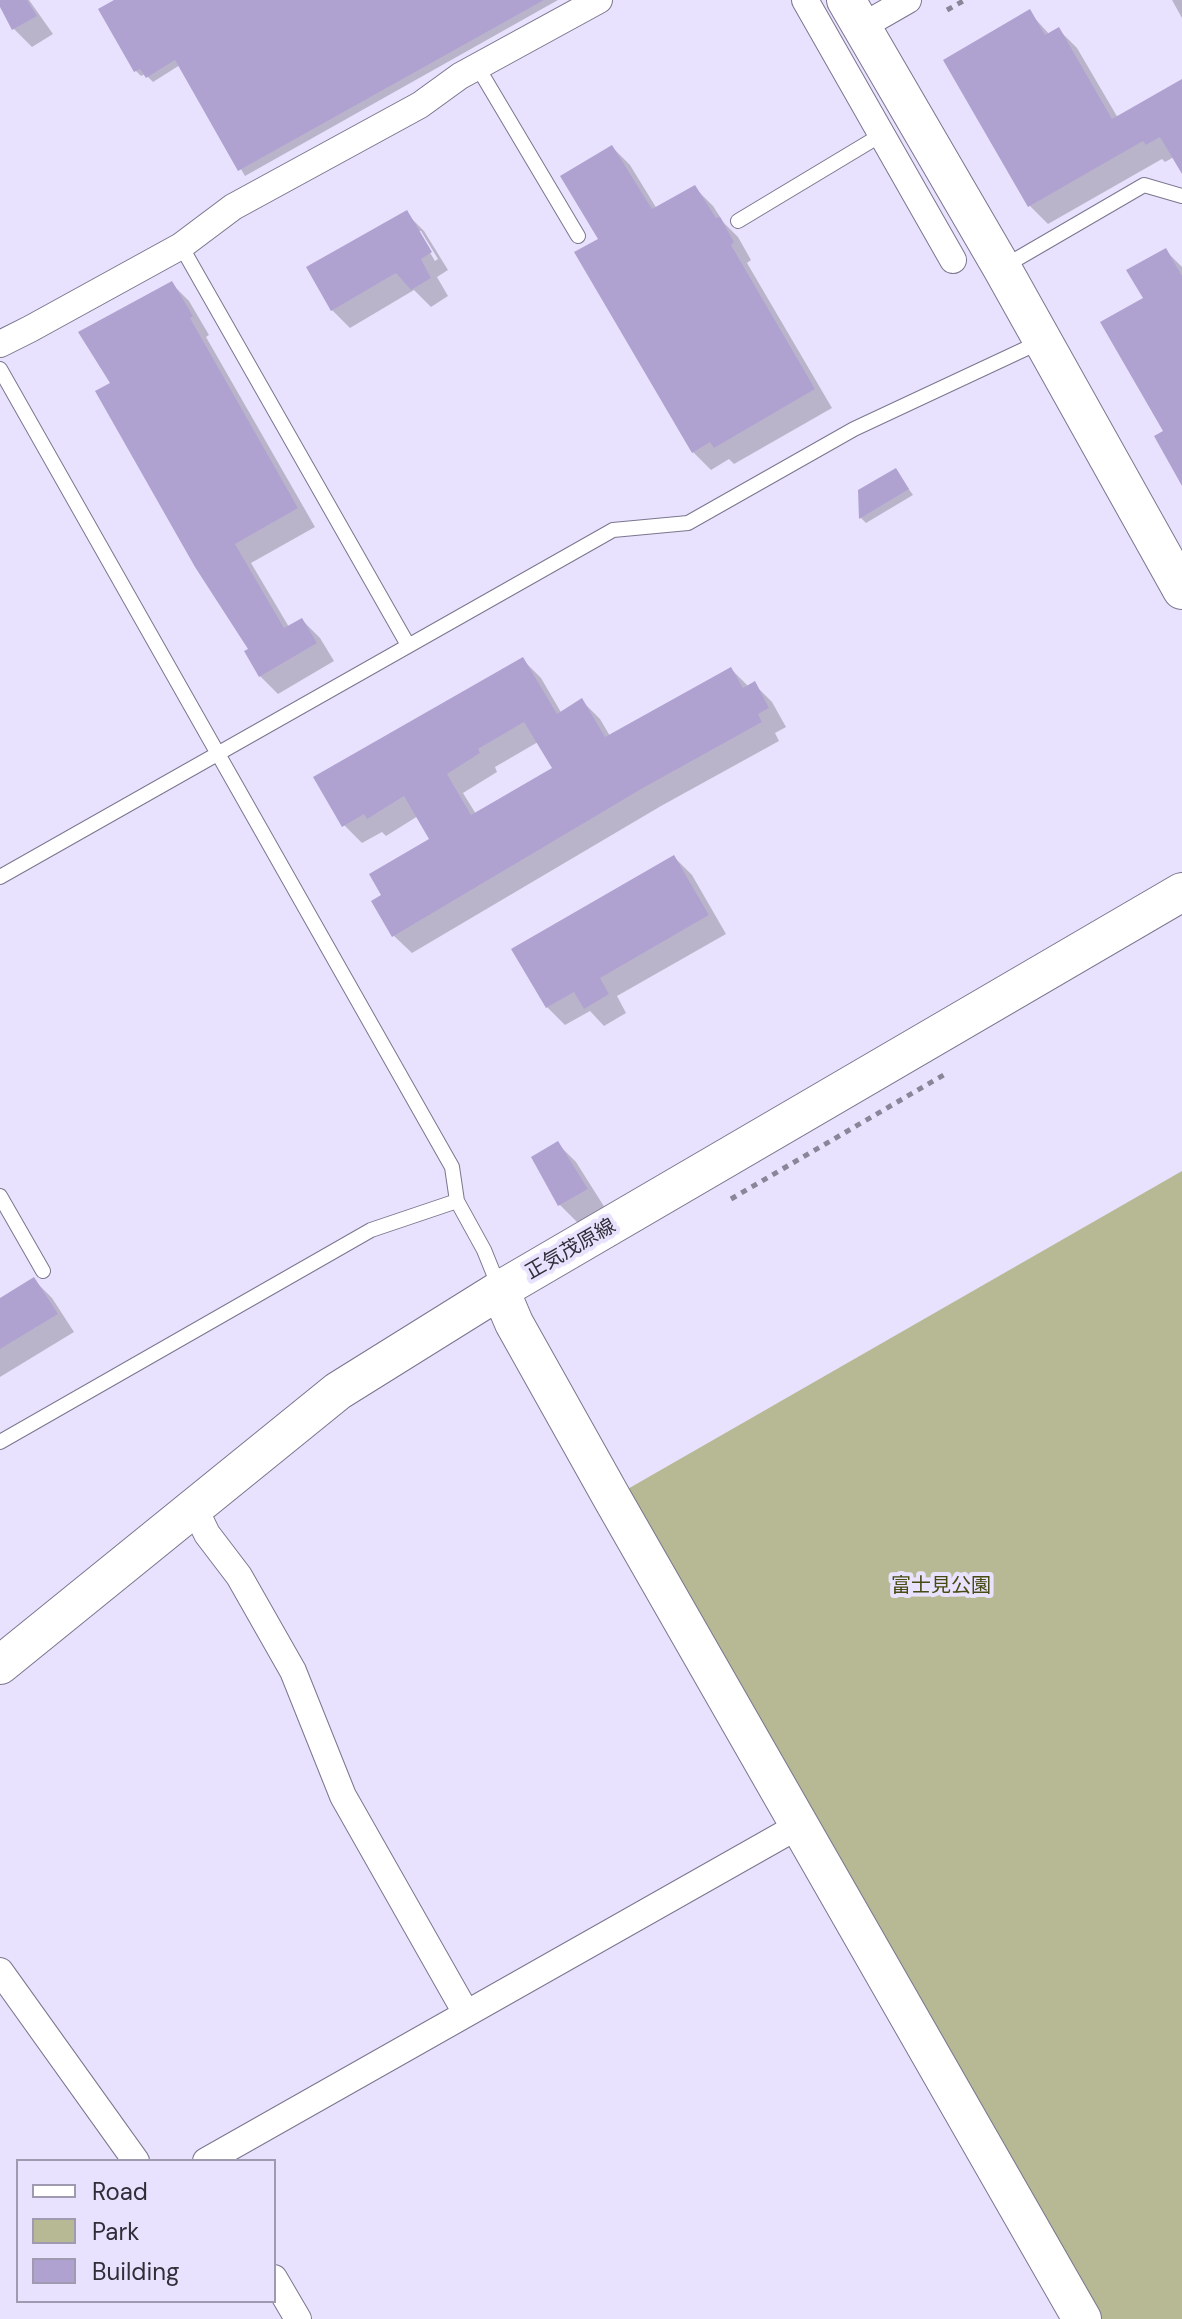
<!DOCTYPE html>
<meta charset="utf-8">
<style>
body{margin:0}
#map{position:relative;width:1182px;height:2319px;overflow:hidden;background:#e9e2fe;font-family:"DM Sans",sans-serif}
canvas{display:block}
.legend{position:absolute;left:16px;top:2159px;width:260px;height:144px;box-sizing:border-box;background:#e9e2fe;border:2px solid #9f9aaf;margin:0;padding:10px 14px;list-style:none;font-size:24px;color:#302e38}
.legend li{display:flex;align-items:center;gap:16px;height:40px}
.legend b{width:40px;border:2px solid #9f9aaf}
</style>
<div id="map">
<canvas width="1182" height="2319"></canvas>
<ul class="legend">
<li><b style="height:10px;background:#fff"></b>Road</li>
<li><b style="height:22px;background:#b6b993"></b>Park</li>
<li><b style="height:22px;background:#afa2d0"></b>Building</li>
</ul>
</div>
<script>
const context = document.querySelector('canvas').getContext('2d');
context.lineJoin = 'round';
function fillPath(path, color) {
  context.fillStyle = color;
  context.fill(path, 'evenodd');
}
function shape(rows) {
  const path = new Path2D();
  for (const r of rows) {
    path.moveTo(r[0], r[1]);
    for (let i = 2; i < r.length; i += 2) path.lineTo(r[i], r[i + 1]);
  }
  return path;
}
function trace(path, color, width, dash) {
  context.strokeStyle = color;
  context.lineWidth = width;
  context.lineCap = dash ? 'butt' : 'round';
  context.setLineDash(dash || []);
  context.stroke(path);
}
function write(font, color, halo, rows, align = 'center') {
  context.font = font + ' "DM Sans","Noto Sans JP",sans-serif';
  context.lineWidth = 8;
  context.setLineDash([]);
  context.textBaseline = 'middle';
  context.strokeStyle = halo;
  context.fillStyle = color;
  for (const [text, x, y, turn = 0] of rows) {
    context.save();
    context.translate(x, y);
    context.rotate((+turn || 0) * Math.PI / 180);
    context.textAlign = isNaN(turn) ? turn : align;
    if (halo) context.strokeText(text, 0, 0);
    context.fillText(text, 0, 0);
    context.restore();
  }
}
const green = shape([
 [1182,1171,1182,2319,1082,2319,612,1498]
]);
const shadow = shape([
 [0,0,29,0,53,34,32,47,14,29],
 [118,0,558,0,245,176,180,65,153,82,145,74,141,76,136,71],
 [1172,0,1182,0,1182,18],
 [1029,12,1050,35,1059,30,1077,48,1118,118,1182,81,1182,170,1174,157,1165,162,1162,159,1048,224,1030,206,945,60],
 [612,147,630,165,657,209,695,188,713,206,724,223,738,237,751,260,747,263,832,408,734,464,729,459,711,470,693,452,601,239],
 [406,213,424,231,448,270,437,277,448,296,431,307,414,290,350,328,332,310],
 [417,231,421,231,438,259,435,261],
 [1165,250,1182,267,1182,482,1166,432,1145,299],
 [171,283,189,301,209,335,206,337,315,527,251,563,289,627,302,620,320,638,334,661,278,694,260,676,251,650,113,384],
 [896,471,913,495,866,523,861,518,860,491],
 [523,660,541,678,562,714,582,701,600,719,610,736,731,669,749,687,754,684,772,702,786,727,775,733,779,741,661,806,412,953,394,936,384,895,432,840,418,816,386,836,382,832,362,843,344,825],
 [538,742,555,769,476,814,463,793,497,772,495,767],
 [674,857,692,875,726,934,617,996,626,1013,604,1026,590,1011,565,1025,547,1007],
 [558,1144,576,1162,605,1208,578,1223,560,1205],
 [34,1280,52,1298,74,1332,0,1377,0,1300]
]);
const building = shape([
 [0,0,27,0,37,16,12,30,0,7],
 [114,0,544,0,238,171,175,60,146,78,140,69,134,72,98,9],
 [1030,9,1045,35,1059,27,1112,119,1182,79,1182,174,1160,137,1146,145,1143,141,1028,207,943,60],
 [612,145,652,209,695,185,716,218,720,217,734,242,731,245,815,389,714,448,710,442,692,453,574,252,598,239,560,176],
 [407,210,432,252,421,259,431,278,411,290,396,273,331,311,306,267],
 [1166,248,1182,276,1182,486,1154,436,1163,431,1100,322,1143,298,1126,270],
 [172,281,193,316,190,318,298,508,235,544,284,628,302,618,317,643,259,677,244,651,248,649,195,567,95,391,110,383,78,332],
 [896,468,909,489,859,519,858,490],
 [523,657,557,714,582,698,605,737,731,667,743,688,755,681,769,708,758,714,762,722,643,788,392,937,371,901,381,895,369,874,429,839,404,796,367,819,364,814,342,827,313,777],
 [524,722,552,768,471,815,447,774,480,753,478,749],
 [674,855,709,915,600,978,609,994,584,1009,574,992,546,1008,511,949],
 [558,1141,588,1189,558,1206,531,1157],
 [34,1277,58,1314,0,1349,0,1298]
]);
const path = shape([
 [947,10,965,0],
 [731,1199,947,1073]
]);
const lane = shape([
 [477,66,578,236],
 [738,221,881,135],
 [181,246,408,645],
 [1003,267,1144,185,1182,196],
 [0,369,452,1167,457,1201,484,1250,499,1287],
 [0,877,613,530,688,523,854,429,1040,342],
 [0,1196,43,1271],
 [0,1442,371,1230,457,1201]
]);
const street = shape([
 [805,0,953,260],
 [861,27,908,0],
 [0,344,30,329,181,246,233,207,420,105,460,76,599,0],
 [194,1507,207,1534,239,1576,293,1671,343,1796,466,2013],
 [0,1971,136,2161],
 [206,2161,800,1825],
 [274,2278,298,2319]
]);
const secondary = shape([
 [846,0,1002,268,1182,590],
 [500,1290,514,1323,612,1498,1082,2319],
 [0,1665,338,1391,500,1290,1182,892]
]);
const streetNames = [
 ["正気茂原線",571,1250,-30]
];
const parkNames = [
 ["富士見公園",941,1587]
];
fillPath(green, '#b6b993');
fillPath(shadow, '#0003');
fillPath(building, '#afa2d0');
trace(lane, '#7b758e', 16);
trace(street, '#7b758e', 28);
trace(secondary, '#7b758e', 40);
trace(path, '#8a8598', 5, [6, 6]);
trace(lane, '#fff', 14);
trace(street, '#fff', 26);
trace(secondary, '#fff', 38);
write('20px', '#302e38', '#e9e2fe', streetNames);
write('20px', '#474a11', '#e9e2fe', parkNames);
</script>
